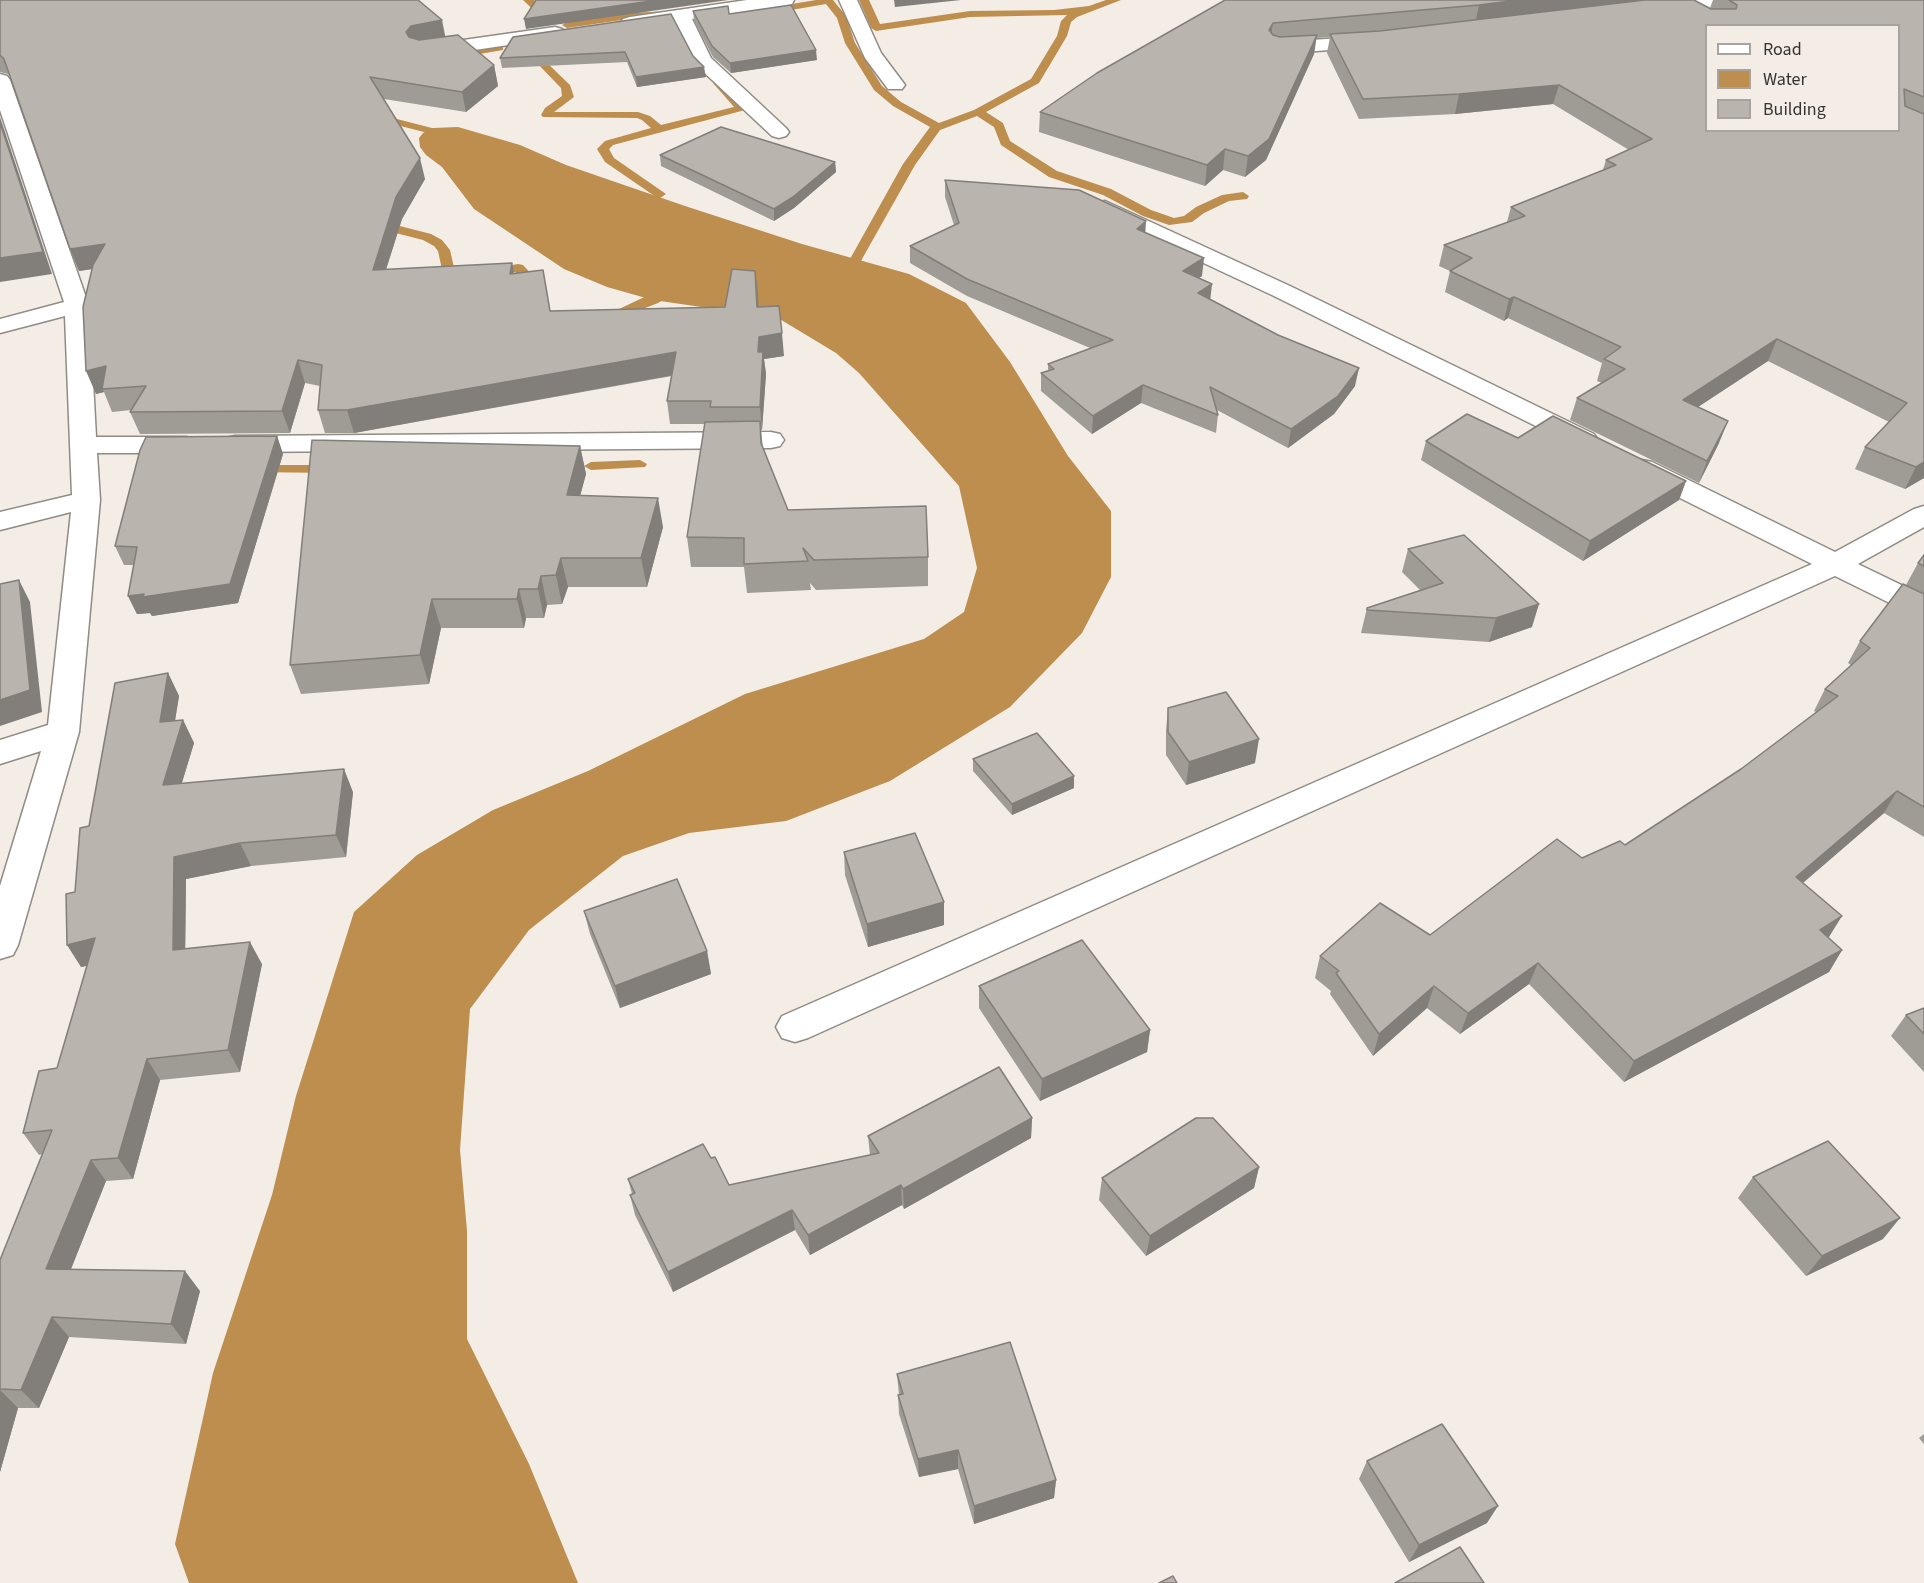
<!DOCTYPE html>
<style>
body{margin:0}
#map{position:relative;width:1924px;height:1583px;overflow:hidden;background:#f3ede6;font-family:"Source Sans 3",sans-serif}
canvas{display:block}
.legend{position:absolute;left:1705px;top:24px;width:195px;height:108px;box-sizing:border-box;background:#f3ede6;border:2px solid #a7a39e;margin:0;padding:8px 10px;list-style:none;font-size:18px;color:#363431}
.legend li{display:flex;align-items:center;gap:12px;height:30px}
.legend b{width:30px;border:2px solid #a7a39e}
</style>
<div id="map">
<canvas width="1924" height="1583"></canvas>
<ul class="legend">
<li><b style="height:8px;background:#fff"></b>Road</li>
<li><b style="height:16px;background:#bd8e4d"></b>Water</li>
<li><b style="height:16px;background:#b9b4ad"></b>Building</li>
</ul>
</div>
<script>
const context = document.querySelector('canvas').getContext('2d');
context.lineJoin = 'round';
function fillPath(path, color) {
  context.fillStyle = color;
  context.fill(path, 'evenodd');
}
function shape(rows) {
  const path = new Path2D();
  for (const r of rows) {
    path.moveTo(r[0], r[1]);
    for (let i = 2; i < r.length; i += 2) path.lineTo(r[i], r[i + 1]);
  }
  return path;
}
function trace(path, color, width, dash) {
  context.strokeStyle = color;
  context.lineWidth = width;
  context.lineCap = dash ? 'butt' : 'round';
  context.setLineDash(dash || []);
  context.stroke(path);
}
const water = shape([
 [458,127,520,145,566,165,685,206,802,244,909,274,966,303,1010,362,1068,456,1111,511,1111,577,1082,633,1010,707,890,781,786,821,689,833,623,856,529,930,470,1009,460,1150,467,1231,467,1339,529,1464,578,1583,189,1583,175,1544,213,1373,272,1195,296,1096,354,912,417,855,493,810,588,771,745,694,924,639,964,612,977,568,959,486,859,373,836,353,778,318,653,300,607,287,564,269,474,209,442,167,426,155,420,147,419,138,423,133,433,128]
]);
const stream = shape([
 [523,0,534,0,556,21,547,23,523,0],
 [816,0,833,0,846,16,855,43,882,86,901,102,939,123,974,110,1031,79,1057,36,1061,21,1067,15,970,17,876,31,871,28,859,0,869,0,880,24,970,11,1054,10,1089,6,1106,0,1121,0,1077,17,1071,22,1067,36,1039,83,986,112,1003,123,1010,141,1057,171,1111,189,1151,210,1174,218,1184,216,1196,207,1222,195,1243,192,1249,196,1247,199,1229,201,1204,213,1192,222,1169,225,1143,216,1103,195,1049,177,1001,145,994,127,977,116,940,130,915,165,862,259,854,283,848,287,843,286,842,283,850,259,903,164,930,127,893,106,874,90,845,43,837,18,826,4,768,14,763,11,768,8,816,0],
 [670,11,674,12,674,16,629,19,567,28,562,25,567,22,629,13,670,11],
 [547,44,552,47,544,60,570,85,574,97,554,112,638,112,650,116,661,125,734,107,713,83,718,80,722,81,747,108,745,110,613,145,609,149,614,158,666,194,660,198,656,197,605,162,597,149,605,141,651,128,642,120,637,118,543,117,541,115,545,108,562,96,561,88,534,60,543,45,547,44],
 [499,45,503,46,503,50,456,58,451,55,456,52,499,45],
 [377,110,389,117,432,128,455,140,449,143,445,142,424,132,381,121,371,113,377,110],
 [379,216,392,224,431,234,442,240,450,250,455,272,467,273,468,276,462,280,444,279,438,251,434,246,423,240,384,230,373,220,379,216],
 [518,264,523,265,536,279,539,293,537,296,527,296,524,280,515,272,490,277,484,273,485,270,518,264],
 [674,283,680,287,679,290,658,303,612,321,602,321,600,318,674,283],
 [640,460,647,464,645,467,591,470,584,466,591,462,640,460],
 [254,465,334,465,341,469,334,473,249,472,247,469,249,466,254,465]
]);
const minor = shape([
 [747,0,794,0,792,4,785,6,692,19,711,58,786,128,789,132,786,136,779,138,772,136,696,65,674,22,630,29,623,27,621,23,623,19,630,17,747,0],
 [839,0,857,0,881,53,905,85,902,89,888,89,865,58,839,0],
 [1686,0,1736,0,1734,4,1703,9,1730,26,1706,26,1676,10,1674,6,1676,2,1686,0],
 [555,27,562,29,565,33,562,37,428,57,421,55,418,51,421,47,428,45,555,27],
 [1374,36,1381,38,1384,42,1381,46,1278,54,1271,52,1268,48,1271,44,1278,42,1374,36],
 [0,74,7,76,10,80,89,306,96,437,186,437,195,439,199,445,195,451,186,453,97,453,100,500,79,732,18,945,13,955,0,959,0,886,41,751,0,764,0,740,48,725,71,512,0,530,0,512,72,495,65,316,0,333,0,319,64,302,0,110,0,74],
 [1105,201,1290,286,1594,434,1598,440,1594,446,1585,448,1576,446,1274,296,1097,213,1094,208,1097,203,1105,201],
 [771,432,780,434,784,440,780,446,771,448,235,452,226,450,222,444,226,438,235,436,771,432],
 [1642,460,1652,462,1835,552,1914,509,1924,506,1924,527,1858,564,1924,596,1924,618,1914,615,1835,576,808,1038,795,1042,782,1038,776,1027,782,1016,1812,564,1632,474,1628,468,1632,462,1642,460]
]);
const wall = shape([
 [0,0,445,36,494,65,498,86,466,112,384,99,425,179,402,219,386,269,514,273,551,311,725,307,755,271,758,307,784,356,764,359,766,374,762,430,761,430,763,448,788,510,928,557,928,586,816,590,810,583,811,590,747,593,744,567,691,567,687,537,705,424,670,424,667,401,672,376,354,433,325,433,318,410,320,386,305,383,290,433,140,434,130,412,131,410,112,412,104,392,96,394,92,269,79,271,70,249,10,76,8,74,0,72],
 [1225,0,1710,8,1713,0,1924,0,1924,478,1905,489,1855,469,1865,447,1889,422,1768,361,1698,407,1719,443,1699,483,1570,420,1577,398,1602,383,1597,381,1602,363,1508,318,1504,321,1445,292,1450,271,1439,266,1444,245,1507,222,1511,207,1603,170,1606,160,1629,150,1553,104,1455,114,1359,119,1327,53,1330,37,1316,38,1314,54,1266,160,1245,177,1223,170,1205,186,1039,132,1040,112],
 [693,11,729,14,817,60,731,73,713,57,694,21],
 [671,14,693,56,706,77,637,87,627,62,502,68,500,58],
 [660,155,835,162,836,172,794,208,774,221,661,166],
 [945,180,1145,233,1202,276,1199,278,1210,299,1355,386,1334,414,1288,448,1217,410,1218,415,1216,433,1141,403,1092,434,1041,391,1041,373,1048,371,1048,364,1090,348,967,296,910,263,910,246,954,225,945,197],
 [277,436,283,454,238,603,152,616,150,613,137,614,128,596,134,565,124,565,115,546],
 [1426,441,1686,481,1679,500,1583,561,1421,460],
 [580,446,586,474,580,495,663,527,647,587,568,587,562,604,547,605,544,618,526,618,524,628,441,628,429,684,301,694,290,665],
 [1408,549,1532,627,1489,642,1361,633,1367,608,1420,590,1402,572],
 [1924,555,1924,837,1884,813,1803,883,1828,938,1842,950,1829,972,1624,1082,1529,984,1460,1034,1427,1008,1373,1056,1330,994,1331,991,1315,978,1320,956,1430,935,1582,858,1625,845,1741,769,1816,712,1814,711,1825,689,1851,665,1848,663,1860,641,1916,591,1906,585,1918,563],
 [168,673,179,696,175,721,183,720,194,743,182,783,353,792,346,857,251,866,186,879,185,949,262,964,240,1072,160,1080,133,1179,106,1181,71,1269,200,1291,186,1344,69,1337,39,1408,18,1408,0,1472,0,1260,42,1154,39,1155,23,1133,57,1068,87,966,81,967,75,892,89,826],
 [1168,708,1255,763,1186,785,1166,755,1166,731],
 [973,759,1074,788,1012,815,973,771],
 [844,852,944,902,944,925,868,947,845,875],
 [584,911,707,951,711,974,620,1008,590,934],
 [979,986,1150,1030,1147,1052,1040,1101,979,1008],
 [1924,1008,1924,1072,1891,1036,1906,1015],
 [1032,1118,1031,1138,904,1209,902,1205,810,1255,795,1230,673,1292,635,1215,630,1195,632,1194,628,1179,711,1158,729,1185,870,1155,868,1136],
 [1259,1167,1254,1188,1146,1256,1099,1200,1102,1178],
 [1753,1177,1883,1239,1806,1276,1738,1198],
 [897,1374,1056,1480,1054,1498,974,1524,958,1469,919,1477,899,1414,898,1395,899,1395],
 [1924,1434,1924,1444,1919,1438],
 [1367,1461,1487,1523,1409,1562,1359,1479]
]);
const shadedWall = shape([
 [658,0,728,0,526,29,524,19],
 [894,0,961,0,895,7],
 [1518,0,1668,0,1475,24,1479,5],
 [442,20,446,40,411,52,406,32,411,26],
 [1273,23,1270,42,1269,30],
 [1317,35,1314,54,1266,160,1245,177,1248,156],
 [816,50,817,60,731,73,730,63],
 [494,65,498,86,466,112,462,92],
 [704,67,706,77,637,87,636,77],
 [1559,85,1553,104,1455,114,1459,94],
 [0,117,52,274,0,282],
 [1225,149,1223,170,1205,186,1207,165],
 [420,158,425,179,402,219,379,292,373,270,396,197],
 [835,162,836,172,794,208,774,221,774,209],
 [1146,221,1145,239,1137,229],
 [105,244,113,266,79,271,70,249],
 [1204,258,1202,276,1181,289,1183,271],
 [512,263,516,285,510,274],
 [755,271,758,293,759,329,757,307],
 [1212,284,1210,302,1198,293],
 [1514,297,1508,318,1504,321,1509,299],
 [782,333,784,356,764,359,766,374,762,430,760,407,758,352,759,337],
 [1777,339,1768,361,1675,422,1683,400],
 [676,352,679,374,354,433,347,410],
 [298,360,305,383,290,433,282,411],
 [106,366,102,389,104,392,96,394,86,371],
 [1359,368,1355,386,1334,414,1288,448,1291,429],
 [1143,385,1141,403,1092,434,1093,416],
 [1728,421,1719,443,1699,483,1707,461],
 [277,436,283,454,238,603,152,616,150,613,137,614,128,596],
 [580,446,586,474,573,523,567,495],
 [1924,462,1924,478,1905,489,1916,467],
 [1686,481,1679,500,1583,561,1590,541],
 [658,498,663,527,647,587,641,558],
 [561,558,568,587,562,604,556,575],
 [541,576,547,605,544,618,538,589],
 [19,580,30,602,42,712,0,726,0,700],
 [519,589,526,618,524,628,517,599],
 [432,599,441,628,429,684,420,655],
 [1539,604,1532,627,1489,642,1496,618],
 [168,673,179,696,171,745,160,722],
 [183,720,194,743,174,808,163,785],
 [1259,739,1255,763,1186,785,1189,762],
 [344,769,353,792,346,857,336,835],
 [1074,776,1074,788,1012,815,1012,804],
 [1897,791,1884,813,1784,899,1796,877],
 [240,843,251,866,186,879,185,972,173,950,174,857],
 [944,902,944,925,868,947,867,924],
 [1842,916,1829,937,1807,952,1820,930],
 [95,938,109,960,81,967,67,945],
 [250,942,262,964,240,1072,228,1050],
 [1842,950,1829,972,1624,1082,1634,1061],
 [707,951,711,974,620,1008,615,986],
 [1538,963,1529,984,1460,1034,1468,1013],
 [1434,986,1427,1008,1373,1056,1379,1034],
 [1150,1030,1147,1052,1040,1101,1042,1079],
 [147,1059,160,1080,133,1179,118,1158],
 [1032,1118,1031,1138,904,1209,903,1189],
 [91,1160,106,1181,63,1289,46,1269],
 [1259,1167,1254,1188,1146,1256,1150,1236],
 [901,1185,902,1205,810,1255,808,1235],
 [792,1210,795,1230,673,1292,668,1272],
 [1900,1218,1883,1239,1806,1276,1822,1256],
 [185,1271,200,1291,186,1344,171,1324],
 [52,1317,69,1337,39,1408,21,1390],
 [0,1390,18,1408,0,1472],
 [958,1450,958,1469,919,1477,918,1459],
 [1056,1480,1054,1498,974,1524,974,1506],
 [1498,1506,1487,1523,1409,1562,1419,1545]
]);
const building = shape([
 [0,0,418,0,442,20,411,26,406,32,409,37,419,40,458,35,494,65,462,92,370,77,420,158,396,197,373,270,512,263,510,274,543,270,550,311,725,307,732,269,755,271,757,307,779,306,782,333,759,337,758,352,763,352,760,407,710,407,711,401,667,401,676,352,347,410,318,410,322,365,298,360,282,411,130,412,146,386,102,389,106,366,86,371,83,307,93,265,105,244,70,249,4,59,0,55,0,0],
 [536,0,658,0,524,19,536,0],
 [1225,0,1518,0,1479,5,1273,23,1269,30,1273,35,1280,37,1317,35,1269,139,1248,156,1225,149,1207,165,1040,112,1097,73,1225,0],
 [1645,0,1694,0,1711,9,1736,9,1737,5,1729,0,1924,0,1924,97,1904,89,1905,106,1924,114,1924,462,1916,467,1865,447,1907,403,1777,339,1683,400,1728,421,1707,461,1577,398,1625,369,1604,359,1621,347,1514,297,1509,299,1450,271,1472,258,1444,245,1525,216,1511,207,1616,165,1606,160,1652,139,1559,85,1459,94,1363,99,1330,34,1380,31,1645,0],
 [1707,26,1899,26,1899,130,1707,130,1707,26],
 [791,5,816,50,730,63,712,46,693,11,728,6,729,14,791,5],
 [671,14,693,56,704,67,636,77,625,52,500,58,513,37,671,14],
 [0,123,43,252,0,258,0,123],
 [721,127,835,162,793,197,774,209,660,155,721,127],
 [945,180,1079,190,1146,221,1137,229,1204,258,1183,271,1212,284,1198,293,1278,335,1359,368,1338,396,1291,429,1210,387,1218,415,1143,385,1093,416,1041,373,1054,369,1048,364,1113,340,967,279,910,246,959,223,945,180],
 [1467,414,1518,438,1553,416,1686,481,1590,541,1426,441,1467,414],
 [760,421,761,443,788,510,926,506,928,557,814,560,803,548,808,561,744,564,744,538,687,537,705,422,760,421],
 [277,436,230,584,143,597,144,594,128,596,137,547,115,546,140,450,146,437,277,436],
 [312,440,580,446,567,495,658,498,641,558,561,558,556,575,541,576,538,589,519,589,517,599,432,599,420,655,290,665,312,440],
 [1464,535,1539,604,1496,618,1367,610,1367,608,1443,583,1408,549,1464,535],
 [1924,555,1924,566,1918,563,1924,555],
 [19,580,30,690,0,700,0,584,19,580],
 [1903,584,1924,594,1924,807,1897,791,1796,877,1842,916,1820,930,1842,950,1634,1061,1538,963,1468,1013,1434,986,1379,1034,1336,973,1339,971,1320,956,1380,903,1430,935,1557,839,1582,858,1620,841,1625,845,1741,769,1838,696,1825,689,1870,648,1860,641,1903,584],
 [168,673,160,722,183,720,163,785,344,769,336,835,240,843,174,857,173,950,250,942,228,1050,147,1059,118,1158,91,1160,46,1269,185,1271,171,1324,52,1317,21,1390,0,1389,0,1260,52,1130,23,1133,39,1071,57,1068,95,938,67,945,66,894,75,892,80,828,89,826,115,683,168,673],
 [1226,692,1259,739,1189,762,1168,732,1168,708,1226,692],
 [1037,733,1074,776,1012,804,973,759,1037,733],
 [915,833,944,902,867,924,844,852,915,833],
 [677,879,707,951,615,986,584,911,677,879],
 [1082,940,1150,1030,1042,1079,979,986,1082,940],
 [1924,1008,1924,1034,1906,1015,1924,1008],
 [999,1067,1032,1118,903,1189,901,1185,808,1235,792,1210,668,1272,630,1195,635,1193,628,1179,703,1144,711,1158,715,1157,729,1185,879,1153,868,1136,999,1067],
 [1196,1118,1213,1118,1259,1167,1150,1236,1102,1178,1196,1118],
 [1828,1141,1900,1218,1822,1256,1753,1177,1828,1141],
 [1010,1342,1056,1480,974,1506,958,1450,918,1459,898,1395,903,1394,897,1374,1010,1342],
 [1442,1424,1498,1506,1419,1545,1367,1461,1442,1424],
 [1460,1547,1484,1583,1395,1583,1460,1547],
 [1173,1576,1177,1583,1159,1583,1173,1576]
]);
fillPath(water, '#bd8e4d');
fillPath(stream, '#bd8e4d');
trace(minor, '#908b85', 3);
fillPath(minor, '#fff');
fillPath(wall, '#9f9b95');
fillPath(shadedWall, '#827e79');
fillPath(building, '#b9b4ad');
trace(building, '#827e79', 1.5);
</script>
